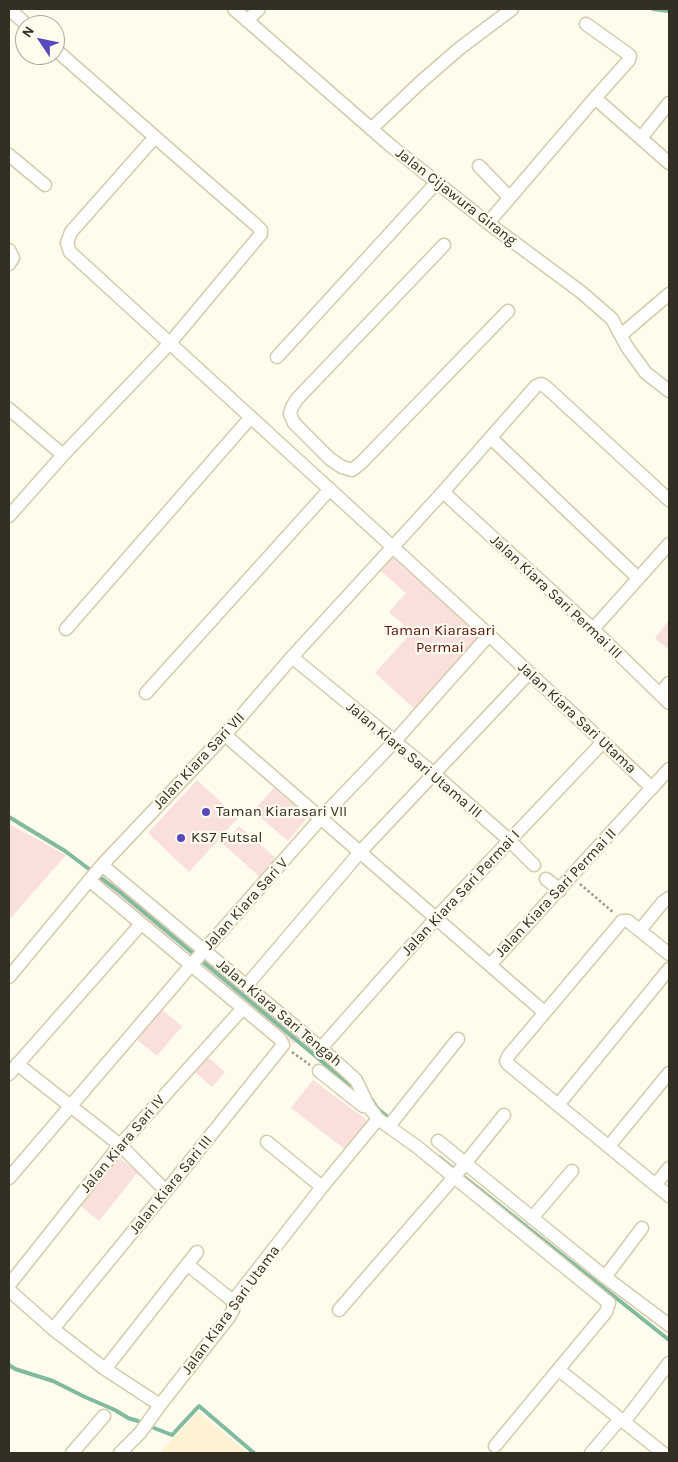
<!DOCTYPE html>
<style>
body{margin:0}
#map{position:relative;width:678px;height:1462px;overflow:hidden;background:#fffbed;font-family:Karla,sans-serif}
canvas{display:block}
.frame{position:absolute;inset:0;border:10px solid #332f22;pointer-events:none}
.north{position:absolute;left:15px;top:15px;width:50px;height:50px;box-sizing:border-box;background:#fffbed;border:1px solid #ada99c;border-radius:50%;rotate:304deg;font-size:14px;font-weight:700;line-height:20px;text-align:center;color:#332f22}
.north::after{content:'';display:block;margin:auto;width:18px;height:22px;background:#5648bf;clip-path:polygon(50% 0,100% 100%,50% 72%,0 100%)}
</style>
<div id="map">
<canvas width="678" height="1462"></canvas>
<div class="frame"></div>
<div class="north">N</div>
</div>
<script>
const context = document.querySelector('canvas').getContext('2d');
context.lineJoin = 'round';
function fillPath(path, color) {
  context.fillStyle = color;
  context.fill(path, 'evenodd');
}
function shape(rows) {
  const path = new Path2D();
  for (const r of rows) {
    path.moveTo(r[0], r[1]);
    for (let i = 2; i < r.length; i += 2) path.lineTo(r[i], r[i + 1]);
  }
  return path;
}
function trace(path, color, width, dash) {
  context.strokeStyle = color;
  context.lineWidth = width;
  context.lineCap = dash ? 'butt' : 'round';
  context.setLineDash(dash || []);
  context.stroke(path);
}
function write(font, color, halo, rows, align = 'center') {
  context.font = font + ' Karla,sans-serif';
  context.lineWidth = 4.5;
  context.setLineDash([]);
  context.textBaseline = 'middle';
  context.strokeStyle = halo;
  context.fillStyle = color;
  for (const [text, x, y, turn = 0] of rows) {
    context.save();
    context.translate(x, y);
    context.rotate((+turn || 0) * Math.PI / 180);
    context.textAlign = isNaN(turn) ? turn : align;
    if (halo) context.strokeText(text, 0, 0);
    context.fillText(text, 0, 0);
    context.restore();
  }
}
const built = shape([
 [198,1412,248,1453,159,1453]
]);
const green = shape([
 [393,557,482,636,417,711,375,673,412,632,389,612,406,593,381,571],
 [669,620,669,650,655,638],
 [197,780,238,818,189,872,148,833],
 [274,788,308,817,288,841,253,811],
 [9,824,66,855,9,920],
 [239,826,278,860,261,878,223,844],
 [108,870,180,931,169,945,94,883],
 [204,959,299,1038,294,1044,200,965],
 [160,1008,182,1026,157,1056,135,1038],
 [208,1057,225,1072,212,1087,195,1072],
 [313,1080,368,1121,346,1150,291,1108],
 [117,1156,138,1172,99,1221,78,1204]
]);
const stream = shape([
 [653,9,669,11],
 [9,817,65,851,121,893,350,1085,356,1093],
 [370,1097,378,1109,389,1118],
 [439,1157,669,1340],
 [9,1365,15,1369,53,1381,85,1397,115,1410,128,1418,138,1421],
 [154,1428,172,1435,199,1406,254,1453]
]);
const path = shape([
 [580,884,614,913],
 [292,1052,310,1065]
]);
const minor = shape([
 [9,9,27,25],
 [234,9,391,146,488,223,581,292,612,319,627,347,646,373,669,391],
 [247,21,259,9],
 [55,49,155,137,71,232,67,243,70,252,489,635,652,788],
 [595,98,669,163],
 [371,129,423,80,460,48,512,9],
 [641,138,669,103],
 [9,155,45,185],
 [479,166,509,197],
 [488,223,595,98,629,60,630,56,628,54,586,24],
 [444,245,297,399,292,407,290,414,294,423,330,459,342,467,352,470,361,463,508,311],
 [9,250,13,258,9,264],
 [621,335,669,294],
 [277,357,437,182],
 [9,409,63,455],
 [491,438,638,578],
 [443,492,593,629,669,703],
 [9,516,63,455,170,343,261,234,261,230,256,225,155,137],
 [66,629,251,417],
 [593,629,669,544],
 [292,657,433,773,509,840,534,865],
 [146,693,330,489],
 [660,694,669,683],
 [225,735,544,1012],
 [102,865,321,1048,356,1080,369,1107,378,1119,416,1146,609,1303,606,1312,495,1446],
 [546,879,560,890],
 [640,930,663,902,669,898],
 [669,954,628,921,622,921,509,1055,506,1061,508,1064,669,1196],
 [490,965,669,769],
 [9,977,102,865,225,735,292,657,443,492,536,386,541,384,546,387,669,500],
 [247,985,361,851,529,673],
 [321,1048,437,917,603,742],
 [17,1064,120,1145,166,1191],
 [319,1071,363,1106,369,1107],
 [9,1074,141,924],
 [558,1105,669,969],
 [389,1126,458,1039],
 [438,1141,605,1277,669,1325],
 [267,1142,322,1187],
 [609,1146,669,1073],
 [9,1178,193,963,321,818,394,742,489,635],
 [656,1184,669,1168],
 [532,1218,572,1171],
 [188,1265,233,1301],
 [605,1277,642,1228],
 [9,1285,120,1145,243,1008],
 [9,1290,53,1329,105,1369,160,1405],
 [339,1310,455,1176,504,1115],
 [53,1329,166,1191,283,1045,280,1039,89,880],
 [105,1369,197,1252],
 [559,1370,663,1453],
 [624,1422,669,1363],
 [72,1453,104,1416],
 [120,1453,140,1433,160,1405,229,1317,233,1310,233,1301,322,1187,378,1119],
 [591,1453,620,1419]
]);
const markers = [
 [206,812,5,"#5648bf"],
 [181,838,5,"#5648bf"]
];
const streetNames = [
 ["Jalan Cijawura Girang",456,197,38],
 ["Jalan Kiara Sari Permai III",556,597,43],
 ["Jalan Kiara Sari Utama",577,718,43],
 ["Jalan Kiara Sari Utama III",414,760,40],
 ["Jalan Kiara Sari VII",199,761,-47],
 ["Jalan Kiara Sari Permai I",461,893,-47],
 ["Jalan Kiara Sari Permai II",556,893,-47],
 ["Jalan Kiara Sari V",246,904,-48],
 ["Jalan Kiara Sari Tengah",279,1013,40],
 ["Jalan Kiara Sari IV",123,1144,-50],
 ["Jalan Kiara Sari III",171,1185,-51],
 ["Jalan Kiara Sari Utama",231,1310,-54]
];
const parkNames = [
 ["Taman Kiarasari",440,631],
 ["Permai",440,648]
];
const poiNames = [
 ["Taman Kiarasari VII",216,812],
 ["KS7 Futsal",191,838]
];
fillPath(built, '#fdf3d2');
fillPath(green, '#f9e0dd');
trace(stream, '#81ba9e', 4);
trace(minor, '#d4cba9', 15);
trace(path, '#9b9789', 2.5, [2.5, 2.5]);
trace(minor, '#fff', 12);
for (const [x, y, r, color] of markers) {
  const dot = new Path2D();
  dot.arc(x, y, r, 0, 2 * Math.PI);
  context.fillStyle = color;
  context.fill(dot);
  trace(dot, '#fffbed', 2);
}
write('15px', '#332f22', '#fffbed', streetNames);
write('15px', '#571011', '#fffbed', parkNames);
write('15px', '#332f22', '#fffbed', poiNames, 'left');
</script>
